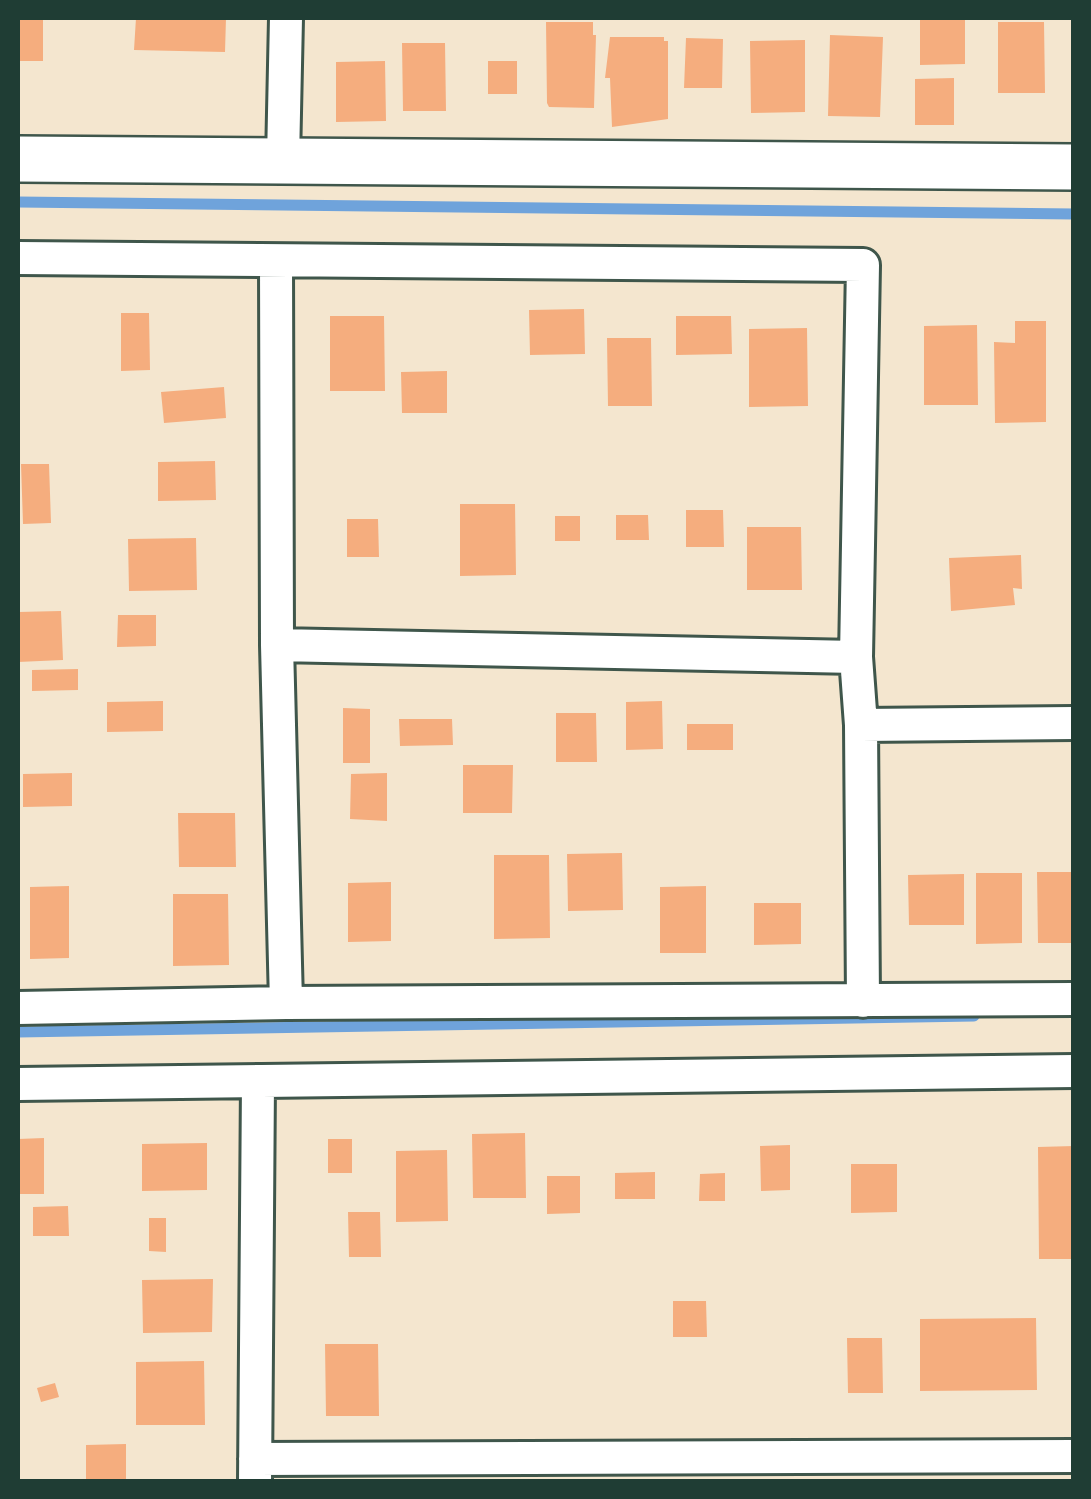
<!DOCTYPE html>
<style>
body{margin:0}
#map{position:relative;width:1091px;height:1499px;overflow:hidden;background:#f4e6cf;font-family:Pangolin,sans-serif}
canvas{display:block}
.frame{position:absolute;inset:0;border:20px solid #1f3d34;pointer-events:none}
</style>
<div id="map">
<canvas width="1091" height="1499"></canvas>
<div class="frame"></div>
</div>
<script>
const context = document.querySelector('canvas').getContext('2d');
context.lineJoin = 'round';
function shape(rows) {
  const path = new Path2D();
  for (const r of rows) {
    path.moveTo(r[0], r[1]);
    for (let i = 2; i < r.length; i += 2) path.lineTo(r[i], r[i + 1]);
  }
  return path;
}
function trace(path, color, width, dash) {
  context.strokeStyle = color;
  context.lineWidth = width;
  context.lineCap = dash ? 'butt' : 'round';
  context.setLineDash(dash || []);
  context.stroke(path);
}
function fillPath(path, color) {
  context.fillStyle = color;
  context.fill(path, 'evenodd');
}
const stream = shape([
 [18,202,1074,214],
 [18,1032,974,1016]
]);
const building = shape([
 [18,18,43,18,43,61,18,61],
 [136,18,226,18,225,52,134,50],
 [920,18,965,18,965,64,920,65],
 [546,22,593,22,593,35,596,35,594,108,549,107,547,103],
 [998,22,1044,22,1045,93,998,93],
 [830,35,883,37,880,117,828,116],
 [610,37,664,37,664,41,668,41,668,119,612,127,610,78,605,78],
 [686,38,723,39,722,88,684,88],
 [805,40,805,112,751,113,750,41],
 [402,43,445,43,446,111,403,111],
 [385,61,386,121,336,122,336,62],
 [488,61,517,61,517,94,488,94],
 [954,78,954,125,915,125,915,79],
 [584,309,585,354,530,355,529,310],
 [121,313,149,313,150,370,121,371],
 [330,316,384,316,385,391,330,391],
 [676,316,731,316,732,354,676,355],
 [1015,321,1046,321,1046,422,995,423,994,342,1015,343],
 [977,325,978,405,924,405,924,326],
 [807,328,808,406,749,407,749,329],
 [607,338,651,338,652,406,608,406],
 [447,371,447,413,402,413,401,372],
 [224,387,226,418,164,423,161,392],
 [215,461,216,500,158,501,158,462],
 [21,464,49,464,51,523,23,524],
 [460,504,515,504,516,575,460,576],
 [686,510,723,510,724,547,686,547],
 [616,515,648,515,649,540,616,540],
 [555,516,580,516,580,541,555,541],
 [347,519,378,519,379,557,347,557],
 [747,527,801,527,802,590,747,590],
 [196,538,197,590,129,591,128,539],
 [1021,555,1022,589,1013,588,1015,605,951,611,949,558],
 [61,611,63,660,18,662,18,612],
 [118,615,156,615,156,646,117,647],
 [78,669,78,690,32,691,32,670],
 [163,701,163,731,107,732,107,702],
 [662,701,663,749,626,750,626,702],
 [343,708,370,709,370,763,343,763],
 [556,713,596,713,597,762,556,762],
 [399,719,452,719,453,745,400,746],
 [687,724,733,724,733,750,687,750],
 [463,765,513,765,512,813,463,813],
 [72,773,72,806,23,807,23,774],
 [387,773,387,821,350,819,351,774],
 [178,813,235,813,236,867,179,867],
 [622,853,623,910,568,911,567,854],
 [494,855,549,855,550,938,494,939],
 [1037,872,1074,872,1074,943,1038,943],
 [976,873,1022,873,1022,943,976,944],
 [964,874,964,925,909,925,908,875],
 [391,882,391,941,348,942,348,883],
 [69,886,69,958,30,959,30,887],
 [706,886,706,953,660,953,660,887],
 [173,894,228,894,229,965,173,966],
 [754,903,801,903,801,944,754,945],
 [525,1133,526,1198,473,1198,472,1134],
 [44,1138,44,1194,18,1194,18,1139],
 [328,1139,352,1139,352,1173,328,1173],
 [207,1143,207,1190,142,1191,142,1144],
 [790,1145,790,1190,761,1191,760,1146],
 [1074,1146,1074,1259,1039,1259,1038,1147],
 [447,1150,448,1221,396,1222,396,1151],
 [851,1164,897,1164,897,1212,851,1213],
 [655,1172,655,1199,615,1199,615,1173],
 [725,1173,725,1201,699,1201,700,1174],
 [547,1176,580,1176,580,1213,547,1214],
 [68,1206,69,1236,33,1236,33,1207],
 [348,1212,380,1212,381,1257,349,1257],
 [149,1218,166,1218,166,1252,149,1251],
 [213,1279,212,1332,143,1333,142,1280],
 [673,1301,706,1301,707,1337,673,1337],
 [1036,1318,1037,1390,920,1391,920,1319],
 [847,1338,882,1338,883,1393,848,1393],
 [325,1344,378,1344,379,1416,326,1416],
 [204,1361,205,1425,136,1425,136,1362],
 [55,1383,59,1397,41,1402,37,1388],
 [126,1444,126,1482,86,1482,86,1445]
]);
const street = shape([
 [283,160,286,18],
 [18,258,863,265,856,657,861,725,863,1001],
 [276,262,277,645,286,1003],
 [277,645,856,657],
 [861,725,1074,723],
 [18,1008,286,1003,1074,999],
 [18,1084,1074,1071],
 [255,1459,1074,1456],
 [255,1481,258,1081]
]);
const secondary = shape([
 [18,159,1074,167]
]);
trace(stream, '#6fa3db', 11);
fillPath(building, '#f5ad7e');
trace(street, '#3f564b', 38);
trace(secondary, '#3f564b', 50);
trace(street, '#fff', 32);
trace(secondary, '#fff', 45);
</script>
